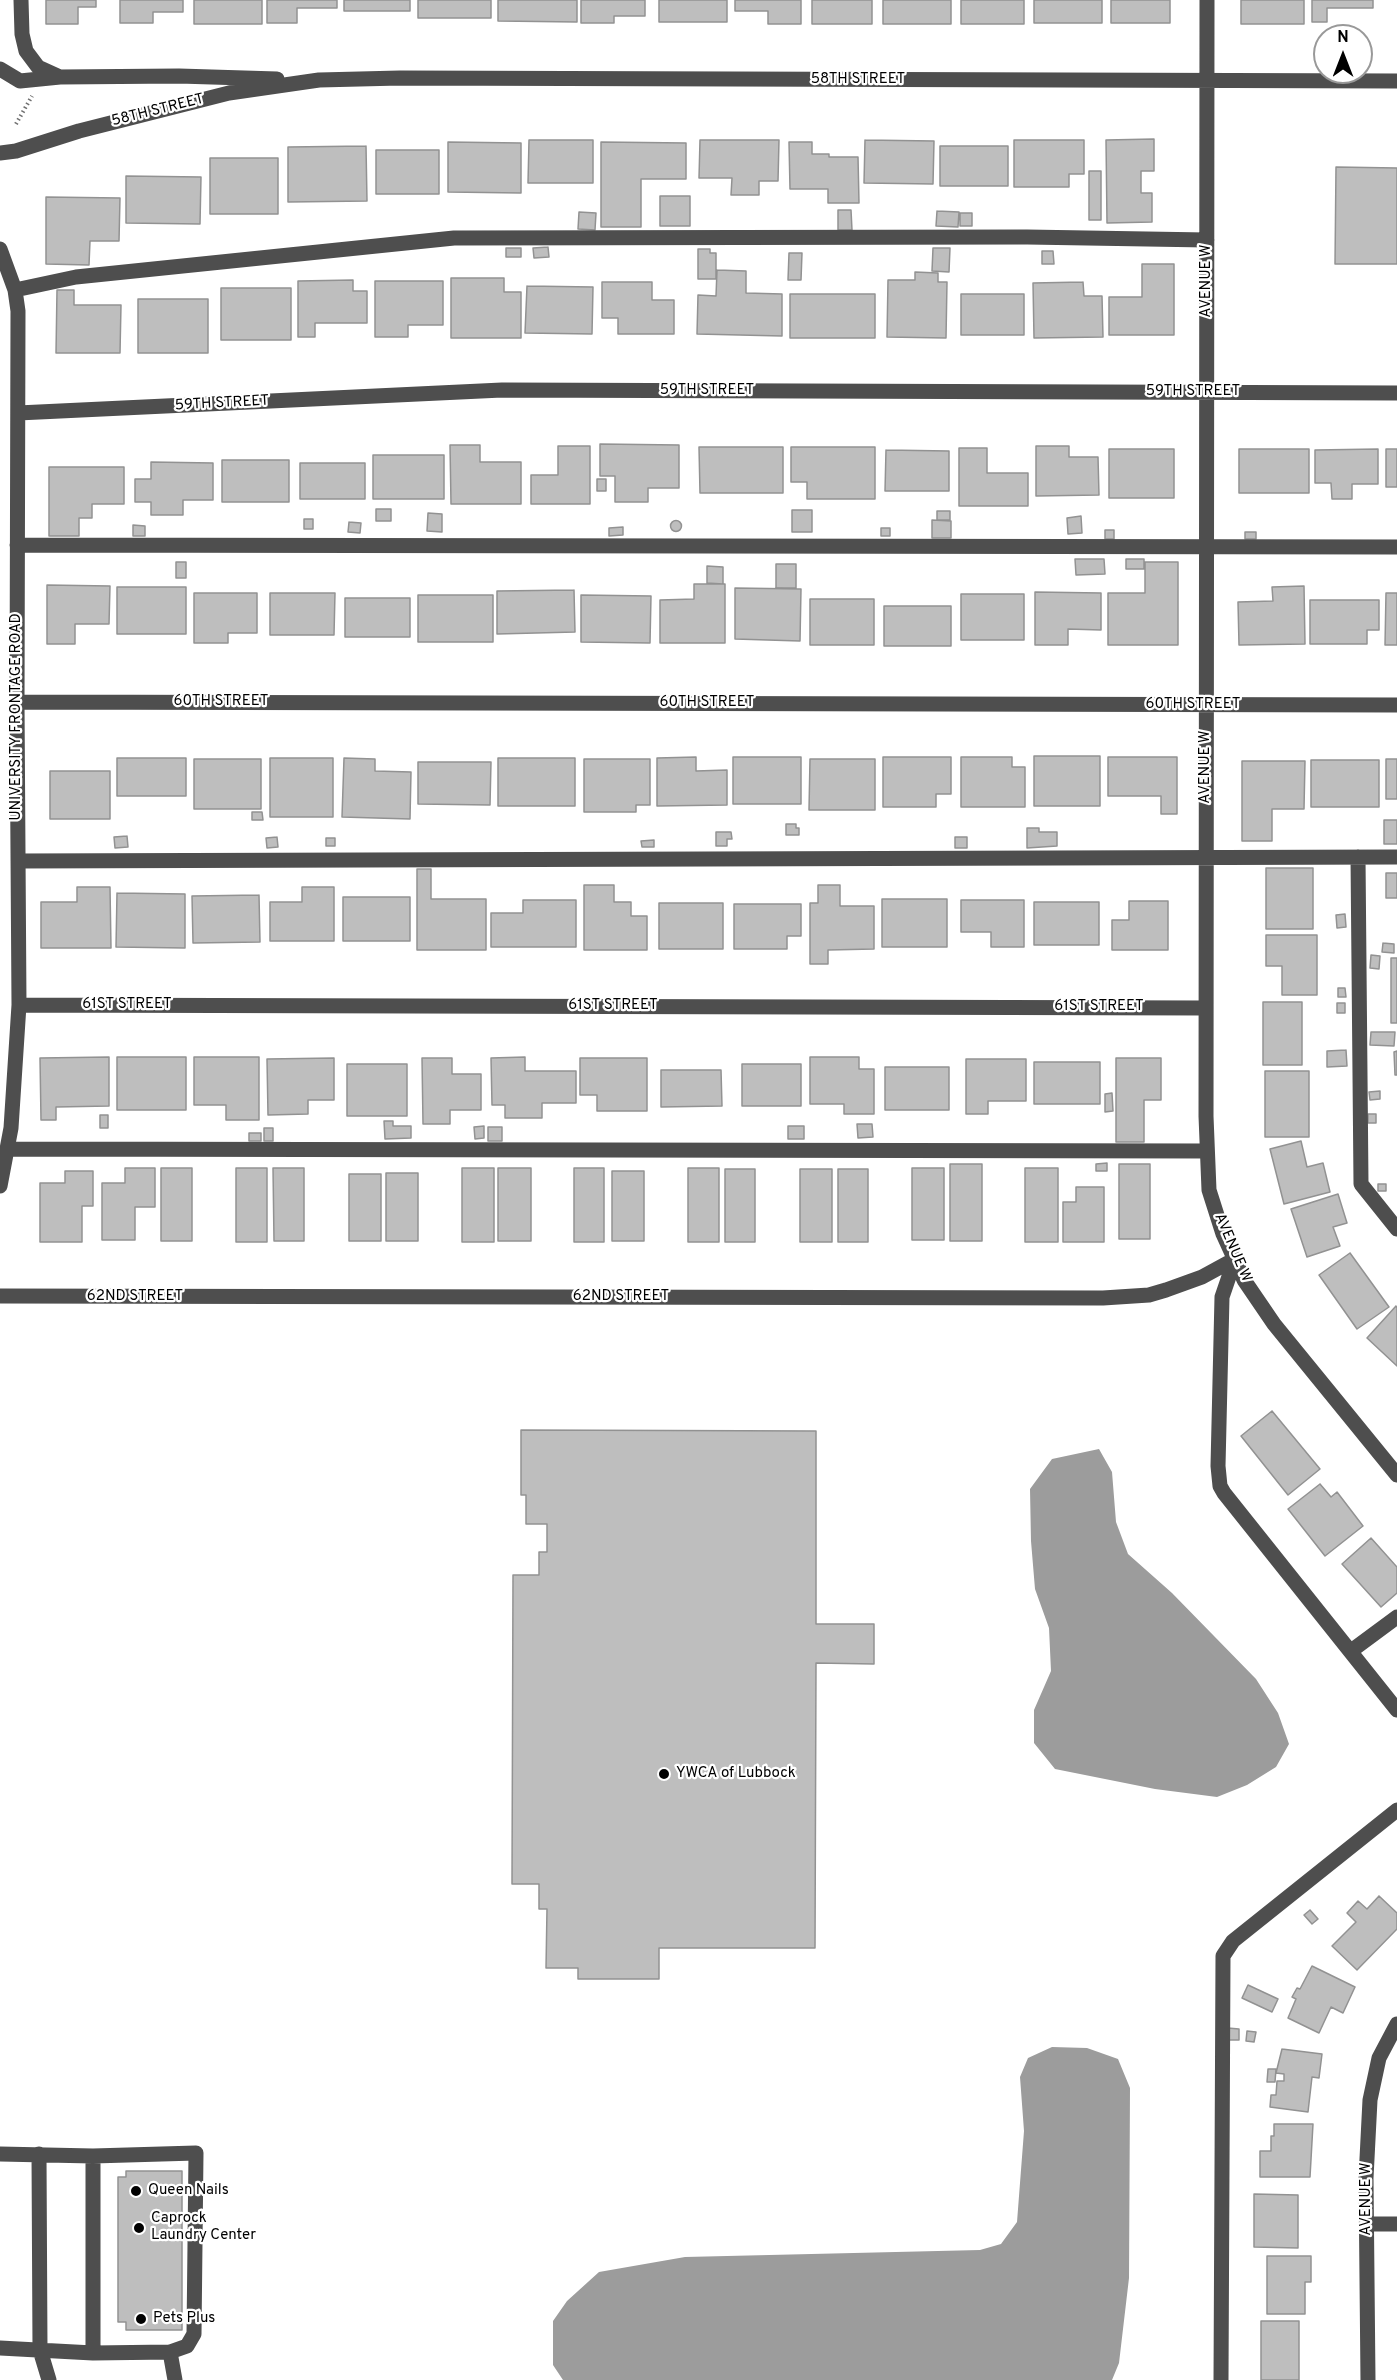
<!DOCTYPE html>
<style>
body{margin:0}
#map{position:relative;width:1397px;height:2380px;overflow:hidden;background:#fff;font-family:Overpass,sans-serif}
canvas{display:block}
.north{position:absolute;left:1313px;top:24px;width:60px;height:60px;box-sizing:border-box;background:#fff;border:2px solid #999;border-radius:50%;rotate:0deg;font-size:16px;font-weight:700;line-height:24px;text-align:center;color:#000}
.north::after{content:'';display:block;margin:auto;width:21px;height:27px;background:#000;clip-path:polygon(50% 0,100% 100%,50% 72%,0 100%)}
</style>
<div id="map">
<canvas width="1397" height="2380"></canvas>
<div class="north">N</div>
</div>
<script>
const context = document.querySelector('canvas').getContext('2d');
context.lineJoin = 'round';
function fillPath(path, color) {
  context.fillStyle = color;
  context.fill(path, 'evenodd');
}
function shape(rows) {
  const path = new Path2D();
  for (const r of rows) {
    if (r.length === 3) {
      path.moveTo(r[0] + r[2], r[1]);
      path.arc(r[0], r[1], r[2], 0, 2 * Math.PI);
      continue;
    }
    path.moveTo(r[0], r[1]);
    for (let i = 2; i < r.length; i += 2) path.lineTo(r[i], r[i + 1]);
  }
  return path;
}
function trace(path, color, width, dash) {
  context.strokeStyle = color;
  context.lineWidth = width;
  context.lineCap = dash ? 'butt' : 'round';
  context.setLineDash(dash || []);
  context.stroke(path);
}
function write(font, color, halo, rows, align = 'center') {
  context.font = font + ' Overpass,sans-serif';
  context.lineWidth = 4.5;
  context.setLineDash([]);
  context.textBaseline = 'middle';
  context.strokeStyle = halo;
  context.fillStyle = color;
  for (const [text, x, y, turn = 0] of rows) {
    context.save();
    context.translate(x, y);
    context.rotate((+turn || 0) * Math.PI / 180);
    context.textAlign = isNaN(turn) ? turn : align;
    if (halo) context.strokeText(text, 0, 0);
    context.fillText(text, 0, 0);
    context.restore();
  }
}
const water = shape([
 [1099,1449,1112,1472,1116,1522,1128,1554,1172,1593,1256,1679,1278,1713,1289,1744,1276,1767,1247,1785,1217,1797,1155,1789,1055,1769,1034,1743,1034,1710,1051,1671,1049,1628,1035,1589,1031,1541,1030,1489,1052,1459],
 [1052,2047,1087,2048,1118,2059,1130,2088,1129,2278,1119,2363,1112,2380,563,2380,553,2365,553,2321,567,2301,599,2272,685,2257,980,2250,1001,2244,1017,2222,1024,2131,1020,2077,1028,2058]
]);
const building = shape([
 [46,0,96,0,96,7,78,7,78,24,46,24,46,0],
 [120,0,183,0,183,12,153,12,153,23,120,23,120,0],
 [194,0,262,0,262,24,194,24,194,0],
 [267,0,337,0,337,8,297,8,297,23,267,23,267,0],
 [344,0,410,0,410,11,344,11,344,0],
 [418,0,491,0,491,18,418,18,418,0],
 [498,0,577,0,577,22,498,21,498,0],
 [581,0,645,0,645,16,614,16,614,23,581,23,581,0],
 [659,0,727,0,727,22,659,22,659,0],
 [735,0,801,0,801,24,768,24,768,11,735,11,735,0],
 [812,0,872,0,872,24,812,24,812,0],
 [883,0,951,0,951,24,883,24,883,0],
 [961,0,1024,0,1024,24,961,24,961,0],
 [1034,0,1102,0,1102,23,1034,23,1034,0],
 [1111,0,1170,0,1170,23,1111,23,1111,0],
 [1241,0,1304,0,1304,24,1241,24,1241,0],
 [1312,0,1373,0,1373,8,1327,8,1327,22,1312,22,1312,0],
 [1154,139,1154,171,1141,171,1141,193,1152,193,1152,222,1107,223,1106,140,1154,139],
 [529,140,593,140,593,183,528,183,529,140],
 [700,140,779,140,778,181,759,181,759,195,731,195,732,178,699,178,700,140],
 [865,140,934,141,933,184,864,183,865,140],
 [1014,140,1084,140,1084,174,1069,174,1069,187,1014,187,1014,140],
 [448,142,521,143,521,193,448,192,448,142],
 [601,142,686,143,686,179,641,179,641,227,601,227,601,142],
 [789,142,812,142,812,154,829,154,829,157,858,157,859,203,828,203,828,189,790,189,789,142],
 [366,146,367,201,288,202,288,147,366,146],
 [940,146,1008,146,1008,186,940,186,940,146],
 [376,150,439,150,439,194,376,194,376,150],
 [210,158,278,158,278,214,210,214,210,158],
 [1336,167,1397,168,1397,264,1335,264,1336,167],
 [1089,171,1101,171,1101,220,1089,220,1089,171],
 [126,176,201,177,200,224,126,223,126,176],
 [660,196,690,196,690,226,660,226,660,196],
 [46,197,120,198,119,241,90,241,89,265,46,264,46,197],
 [838,210,851,210,852,230,838,230,838,210],
 [937,211,959,212,958,227,936,226,937,211],
 [579,212,596,213,595,230,578,229,579,212],
 [960,213,972,213,972,226,960,226,960,213],
 [548,247,549,257,534,258,533,248,548,247],
 [506,248,521,248,521,257,506,257,506,248],
 [933,248,950,248,949,272,932,271,933,248],
 [698,249,710,249,710,253,716,253,716,279,698,279,698,249],
 [1042,251,1053,251,1054,264,1042,264,1042,251],
 [789,253,802,253,801,280,788,280,789,253],
 [1142,264,1174,264,1174,335,1109,335,1109,297,1142,297,1142,264],
 [717,270,746,271,746,293,782,294,782,336,697,334,698,295,716,296,717,270],
 [915,272,938,273,938,282,947,282,946,338,887,337,888,280,915,280,915,272],
 [451,278,504,278,504,292,521,292,521,338,451,338,451,278],
 [353,280,353,291,367,291,367,323,315,323,315,337,298,337,298,281,353,280],
 [375,281,443,281,443,325,408,325,408,337,375,337,375,281],
 [602,282,652,282,652,300,674,300,674,334,618,334,618,318,602,318,602,282],
 [1083,282,1084,296,1102,296,1103,337,1034,338,1033,283,1083,282],
 [527,286,593,287,592,334,525,333,527,286],
 [221,288,291,288,291,340,221,340,221,288],
 [57,290,74,290,74,305,121,305,120,353,56,353,57,290],
 [790,294,875,294,875,338,790,338,790,294],
 [961,294,1024,294,1024,335,961,335,961,294],
 [138,299,208,299,208,353,138,353,138,299],
 [600,444,679,445,679,488,648,488,648,502,615,502,615,476,600,476,600,444],
 [450,445,480,445,480,462,521,462,521,504,451,504,450,445],
 [558,446,590,446,590,504,531,504,531,475,558,475,558,446],
 [1036,446,1069,446,1069,457,1098,457,1099,495,1036,496,1036,446],
 [699,447,783,447,783,493,700,493,699,447],
 [791,447,875,447,875,499,807,499,807,482,791,482,791,447],
 [959,448,987,448,987,473,1028,473,1028,506,959,506,959,448],
 [1109,449,1174,449,1174,498,1109,498,1109,449],
 [1239,449,1309,449,1309,493,1239,493,1239,449],
 [1378,449,1378,484,1352,484,1352,499,1332,499,1331,483,1315,483,1315,450,1378,449],
 [1386,449,1397,449,1397,487,1386,487,1386,449],
 [886,450,949,451,949,491,885,491,886,450],
 [373,455,444,455,444,499,373,499,373,455],
 [222,460,289,460,289,502,222,502,222,460],
 [151,462,213,463,213,500,183,500,183,515,151,515,151,502,135,502,135,479,151,479,151,462],
 [300,463,365,463,365,499,300,499,300,463],
 [49,467,124,467,124,504,92,504,92,518,79,518,79,536,49,536,49,467],
 [597,479,606,479,606,491,597,491,597,479],
 [376,509,391,509,391,521,376,521,376,509],
 [792,510,812,510,812,532,792,532,792,510],
 [937,511,950,511,950,520,937,520,937,511],
 [428,513,442,514,442,532,427,531,428,513],
 [1081,516,1082,533,1068,534,1067,518,1081,516],
 [304,519,313,519,313,529,304,529,304,519],
 [932,520,951,521,951,538,932,538,932,520],
 [676,526,5.5],
 [349,522,361,523,360,533,348,532,349,522],
 [133,525,145,526,145,536,133,536,133,525],
 [623,527,623,535,609,536,609,528,623,527],
 [881,528,890,528,890,536,881,536,881,528],
 [1105,530,1114,530,1114,539,1105,539,1105,530],
 [1245,532,1256,532,1256,539,1245,539,1245,532],
 [1075,559,1104,559,1105,574,1076,575,1075,559],
 [1126,559,1144,559,1144,569,1126,569,1126,559],
 [176,562,186,562,186,578,176,578,176,562],
 [1145,562,1178,562,1178,645,1108,645,1108,593,1145,593,1145,562],
 [776,564,796,564,796,588,776,588,776,564],
 [707,566,723,567,723,584,707,583,707,566],
 [694,584,725,584,725,643,660,643,660,600,694,599,694,584],
 [47,585,110,586,109,624,75,624,75,644,47,644,47,585],
 [1304,586,1305,644,1239,645,1238,602,1273,601,1272,587,1304,586],
 [117,587,186,587,186,634,117,634,117,587],
 [735,588,801,589,800,641,735,639,735,588],
 [574,590,575,632,497,634,497,591,574,590],
 [1035,592,1101,593,1101,630,1068,629,1068,645,1035,645,1035,592],
 [194,593,257,593,257,633,228,633,228,643,194,643,194,593],
 [270,593,335,593,334,635,270,635,270,593],
 [1386,593,1397,593,1397,645,1385,645,1386,593],
 [961,594,1024,594,1024,640,961,640,961,594],
 [418,595,493,595,493,642,418,642,418,595],
 [581,595,651,596,650,643,581,642,581,595],
 [345,598,410,598,410,637,345,637,345,598],
 [810,599,874,599,874,645,810,645,810,599],
 [1310,600,1379,600,1379,630,1367,630,1367,644,1310,644,1310,600],
 [884,606,951,606,951,646,884,646,884,606],
 [1034,756,1100,756,1100,806,1034,806,1034,756],
 [696,757,696,771,727,770,727,805,657,806,657,758,696,757],
 [733,757,801,757,801,804,733,804,733,757],
 [883,757,951,757,951,794,936,794,936,807,883,807,883,757],
 [961,757,1012,757,1012,767,1025,767,1025,807,961,807,961,757],
 [1108,757,1177,757,1177,814,1161,814,1161,796,1108,796,1108,757],
 [117,758,186,758,186,796,117,796,117,758],
 [270,758,333,758,333,817,270,817,270,758],
 [344,758,375,759,375,771,411,772,410,819,342,817,344,758],
 [498,758,575,758,575,806,498,806,498,758],
 [194,759,261,759,261,809,194,809,194,759],
 [584,759,650,759,650,805,636,805,636,812,584,812,584,759],
 [810,759,875,759,875,810,809,810,810,759],
 [1386,759,1397,759,1397,799,1386,799,1386,759],
 [1311,760,1379,760,1379,807,1311,807,1311,760],
 [1242,761,1305,761,1304,809,1272,809,1272,841,1242,841,1242,761],
 [418,762,491,762,490,805,418,804,418,762],
 [50,771,110,771,110,819,50,819,50,771],
 [252,812,262,812,263,820,252,820,252,812],
 [1384,820,1397,820,1397,844,1384,844,1384,820],
 [786,824,796,824,796,828,799,828,799,835,786,835,786,824],
 [1027,828,1039,828,1039,832,1057,832,1057,846,1027,848,1027,828],
 [716,832,731,832,732,839,727,839,727,846,716,846,716,832],
 [127,836,128,847,115,848,114,837,127,836],
 [277,837,278,847,267,848,266,838,277,837],
 [955,837,967,837,967,848,955,848,955,837],
 [326,838,335,838,335,846,326,846,326,838],
 [654,840,654,847,642,847,641,841,654,840],
 [1266,868,1313,868,1313,929,1266,929,1266,868],
 [417,869,431,869,431,899,486,899,486,950,417,950,417,869],
 [1386,873,1397,873,1397,898,1386,898,1386,873],
 [584,885,614,885,614,902,631,902,631,916,647,916,647,950,584,950,584,885],
 [818,885,840,885,840,906,874,906,874,949,828,950,828,964,810,964,810,903,818,903,818,885],
 [77,887,110,887,111,948,41,948,41,902,77,902,77,887],
 [302,887,334,887,334,941,270,941,270,902,302,902,302,887],
 [117,893,185,894,185,948,116,947,117,893],
 [259,895,260,942,193,943,192,896,259,895],
 [343,897,410,897,410,941,343,941,343,897],
 [882,899,947,899,947,947,882,947,882,899],
 [523,900,576,900,576,947,491,947,491,913,523,913,523,900],
 [961,900,1024,900,1024,947,991,947,991,932,961,932,961,900],
 [1129,901,1168,901,1168,950,1112,950,1112,920,1129,920,1129,901],
 [1034,902,1099,902,1099,945,1034,945,1034,902],
 [659,903,723,903,723,949,659,949,659,903],
 [734,904,801,904,801,936,787,936,787,949,734,949,734,904],
 [1345,914,1346,927,1337,928,1336,915,1345,914],
 [1266,935,1317,935,1317,995,1282,995,1282,966,1266,966,1266,935],
 [1383,943,1394,944,1394,953,1382,952,1383,943],
 [1371,955,1380,956,1379,969,1370,968,1371,955],
 [1391,958,1397,958,1397,1023,1391,1023,1391,958],
 [1338,988,1345,988,1346,997,1338,997,1338,988],
 [1263,1002,1302,1002,1302,1065,1263,1065,1263,1002],
 [1337,1003,1345,1003,1345,1013,1337,1013,1337,1003],
 [1371,1032,1395,1032,1394,1046,1370,1045,1371,1032],
 [1346,1050,1347,1066,1327,1067,1327,1051,1346,1050],
 [1397,1051,1397,1075,1395,1075,1394,1052,1397,1051],
 [109,1057,109,1106,56,1107,56,1120,41,1120,40,1058,109,1057],
 [117,1057,186,1057,186,1110,117,1110,117,1057],
 [194,1057,259,1057,259,1120,226,1120,226,1105,194,1105,194,1057],
 [525,1057,525,1071,576,1071,576,1103,542,1103,542,1118,505,1118,505,1105,492,1105,491,1058,525,1057],
 [810,1057,859,1057,859,1069,874,1069,874,1114,844,1114,844,1104,810,1104,810,1057],
 [334,1058,334,1100,308,1100,308,1114,268,1115,267,1059,334,1058],
 [422,1058,452,1058,452,1074,481,1074,481,1110,450,1110,450,1124,423,1124,422,1058],
 [580,1058,647,1058,647,1111,597,1111,597,1095,580,1095,580,1058],
 [1116,1058,1161,1058,1161,1100,1144,1100,1144,1142,1116,1142,1116,1058],
 [966,1059,1026,1059,1026,1101,988,1101,988,1114,966,1114,966,1059],
 [1034,1062,1100,1062,1100,1104,1034,1104,1034,1062],
 [347,1064,407,1064,407,1116,347,1116,347,1064],
 [742,1064,801,1064,801,1106,742,1106,742,1064],
 [885,1067,949,1067,949,1110,885,1110,885,1067],
 [661,1070,721,1070,722,1106,661,1107,661,1070],
 [1265,1071,1309,1071,1309,1137,1265,1137,1265,1071],
 [1380,1091,1380,1099,1370,1100,1369,1092,1380,1091],
 [1112,1093,1113,1111,1105,1112,1105,1094,1112,1093],
 [1368,1114,1376,1114,1376,1123,1368,1123,1368,1114],
 [100,1115,108,1115,108,1128,100,1128,100,1115],
 [384,1121,393,1121,393,1126,411,1126,411,1138,385,1139,384,1121],
 [857,1124,872,1124,873,1137,858,1138,857,1124],
 [484,1126,484,1138,475,1139,474,1127,484,1126],
 [788,1126,804,1126,804,1139,788,1139,788,1126],
 [488,1127,502,1127,502,1141,488,1141,488,1127],
 [264,1128,273,1128,273,1141,264,1141,264,1128],
 [249,1133,261,1133,261,1141,249,1141,249,1133],
 [1301,1141,1307,1167,1323,1163,1330,1192,1284,1204,1270,1149,1301,1141],
 [1107,1163,1107,1171,1096,1171,1096,1164,1107,1163],
 [950,1164,982,1164,982,1241,950,1241,950,1164],
 [1119,1164,1150,1164,1150,1239,1119,1239,1119,1164],
 [125,1168,155,1168,155,1207,135,1207,135,1240,102,1240,102,1183,125,1183,125,1168],
 [161,1168,192,1168,192,1241,161,1241,161,1168],
 [236,1168,267,1168,267,1242,236,1242,236,1168],
 [273,1168,304,1168,304,1241,274,1241,273,1168],
 [462,1168,494,1168,494,1242,462,1242,462,1168],
 [498,1168,531,1168,531,1241,498,1241,498,1168],
 [574,1168,604,1168,604,1242,574,1242,574,1168],
 [688,1168,719,1168,719,1242,688,1242,688,1168],
 [912,1168,944,1168,944,1240,912,1240,912,1168],
 [1025,1168,1058,1168,1058,1242,1025,1242,1025,1168],
 [725,1169,755,1169,755,1242,725,1242,725,1169],
 [800,1169,832,1169,832,1242,800,1242,800,1169],
 [838,1169,868,1169,868,1242,838,1242,838,1169],
 [65,1171,93,1171,93,1206,82,1206,82,1242,40,1242,40,1183,65,1183,65,1171],
 [612,1171,644,1171,644,1241,612,1241,612,1171],
 [386,1173,418,1173,418,1241,386,1241,386,1173],
 [349,1174,381,1174,381,1241,349,1241,349,1174],
 [1378,1184,1386,1184,1386,1191,1378,1191,1378,1184],
 [1076,1187,1104,1187,1104,1242,1063,1242,1063,1202,1076,1202,1076,1187],
 [1338,1194,1347,1223,1333,1227,1340,1246,1307,1257,1291,1209,1338,1194],
 [1350,1253,1389,1307,1357,1329,1319,1275,1350,1253],
 [1396,1306,1397,1308,1397,1366,1367,1338,1396,1306],
 [1272,1411,1320,1469,1288,1495,1241,1436,1272,1411],
 [521,1430,816,1431,816,1624,874,1624,874,1664,816,1663,815,1948,659,1948,659,1979,578,1979,578,1968,546,1968,547,1909,539,1909,539,1884,512,1884,513,1575,539,1575,539,1552,547,1552,547,1524,526,1524,526,1495,521,1495,521,1430],
 [1320,1484,1331,1497,1337,1492,1363,1526,1325,1556,1288,1509,1320,1484],
 [1371,1538,1397,1567,1397,1593,1381,1607,1342,1564,1371,1538],
 [1379,1896,1397,1913,1397,1929,1357,1970,1332,1946,1356,1922,1347,1913,1358,1901,1367,1909,1379,1896],
 [1310,1910,1318,1919,1312,1924,1304,1915,1310,1910],
 [1312,1966,1355,1987,1343,2013,1331,2007,1319,2033,1288,2018,1296,1999,1292,1997,1297,1988,1300,1989,1312,1966],
 [1248,1985,1278,1999,1272,2012,1242,1998,1248,1985],
 [1228,2028,1239,2029,1239,2040,1228,2040,1228,2028],
 [1247,2031,1256,2032,1254,2042,1246,2041,1247,2031],
 [1282,2049,1322,2054,1319,2078,1312,2077,1308,2112,1270,2107,1271,2095,1276,2095,1277,2081,1284,2081,1284,2074,1276,2073,1282,2049],
 [1268,2069,1276,2069,1275,2082,1267,2082,1268,2069],
 [1274,2124,1313,2124,1310,2177,1260,2177,1260,2151,1271,2151,1271,2136,1274,2136,1274,2124],
 [126,2171,182,2171,182,2330,126,2330,126,2322,118,2322,118,2177,126,2177,126,2171],
 [1254,2194,1298,2195,1298,2248,1254,2247,1254,2194],
 [1267,2256,1311,2256,1311,2282,1305,2282,1305,2314,1267,2314,1267,2256],
 [1261,2321,1299,2321,1299,2380,1261,2380,1261,2321]
]);
const path = shape([
 [16,124,32,96]
]);
const minor = shape([
 [21,0,22,34,26,51,38,67,60,77],
 [1207,0,1206,1116,1209,1190,1223,1234,1244,1280,1274,1324,1397,1475],
 [0,69,20,81,60,77,179,76,277,79],
 [0,153,16,151,79,131,229,93,319,80,400,78,1397,81],
 [0,249,15,290,18,311,17,702,19,1005,11,1128,0,1186],
 [15,290,76,277,454,238,1027,237,1207,240],
 [18,413,502,390,1397,393],
 [17,545,1397,547],
 [17,702,1397,705],
 [1358,857,1361,1184,1397,1229],
 [18,861,1397,857],
 [19,1005,1206,1008],
 [7,1149,1207,1151],
 [1235,1259,1222,1297,1218,1466,1220,1486,1224,1493,1397,1710],
 [0,1296,1103,1298,1149,1295,1166,1290,1202,1277,1235,1259],
 [1351,1651,1397,1617],
 [0,2154,93,2156,196,2153,194,2334,187,2346,170,2352,93,2353,0,2348],
 [39,2154,40,2350,49,2380],
 [1366,2224,1397,2224],
 [170,2352,175,2380],
 [93,2353,93,2156],
 [1221,2380,1223,1956,1233,1941,1397,1810],
 [1368,2380,1366,2178,1370,2100,1379,2058,1397,2024]
]);
const markers = [
 [664,1774,6,"#000"],
 [136,2191,6,"#000"],
 [139,2228,6,"#000"],
 [141,2319,6,"#000"]
];
const streetNames = [
 ["58TH STREET",858,80],
 ["58TH STREET",158,111,-14],
 ["AVENUE W",1207,281,-90],
 ["59TH STREET",707,391],
 ["59TH STREET",1193,392],
 ["59TH STREET",222,404,-3],
 ["60TH STREET",221,702],
 ["60TH STREET",707,703],
 ["60TH STREET",1193,705],
 ["UNIVERSITY FRONTAGE ROAD",17,717,-90],
 ["AVENUE W",1206,767,-90],
 ["61ST STREET",127,1005],
 ["61ST STREET",613,1006],
 ["61ST STREET",1099,1007],
 ["AVENUE W",1232,1248,67],
 ["62ND STREET",135,1297],
 ["62ND STREET",621,1297],
 ["AVENUE W",1367,2199,-90]
];
const poiNames = [
 ["YWCA of Lubbock",676,1774],
 ["Queen Nails",148,2191],
 ["Caprock",151,2219],
 ["Laundry Center",151,2236],
 ["Pets Plus",153,2319]
];
fillPath(water, '#9c9c9c');
fillPath(building, '#bebebe');
trace(building, '#929292', 1.5);
trace(path, '#707070', 4, [1.5, 3]);
trace(minor, '#4e4e4e', 15);
for (const [x, y, r, color] of markers) {
  const dot = new Path2D();
  dot.arc(x, y, r, 0, 2 * Math.PI);
  context.fillStyle = color;
  context.fill(dot);
  trace(dot, '#fff', 2);
}
write('15px', '#000', '#fff', streetNames);
write('15px', '#000', '#fff', poiNames, 'left');
</script>
